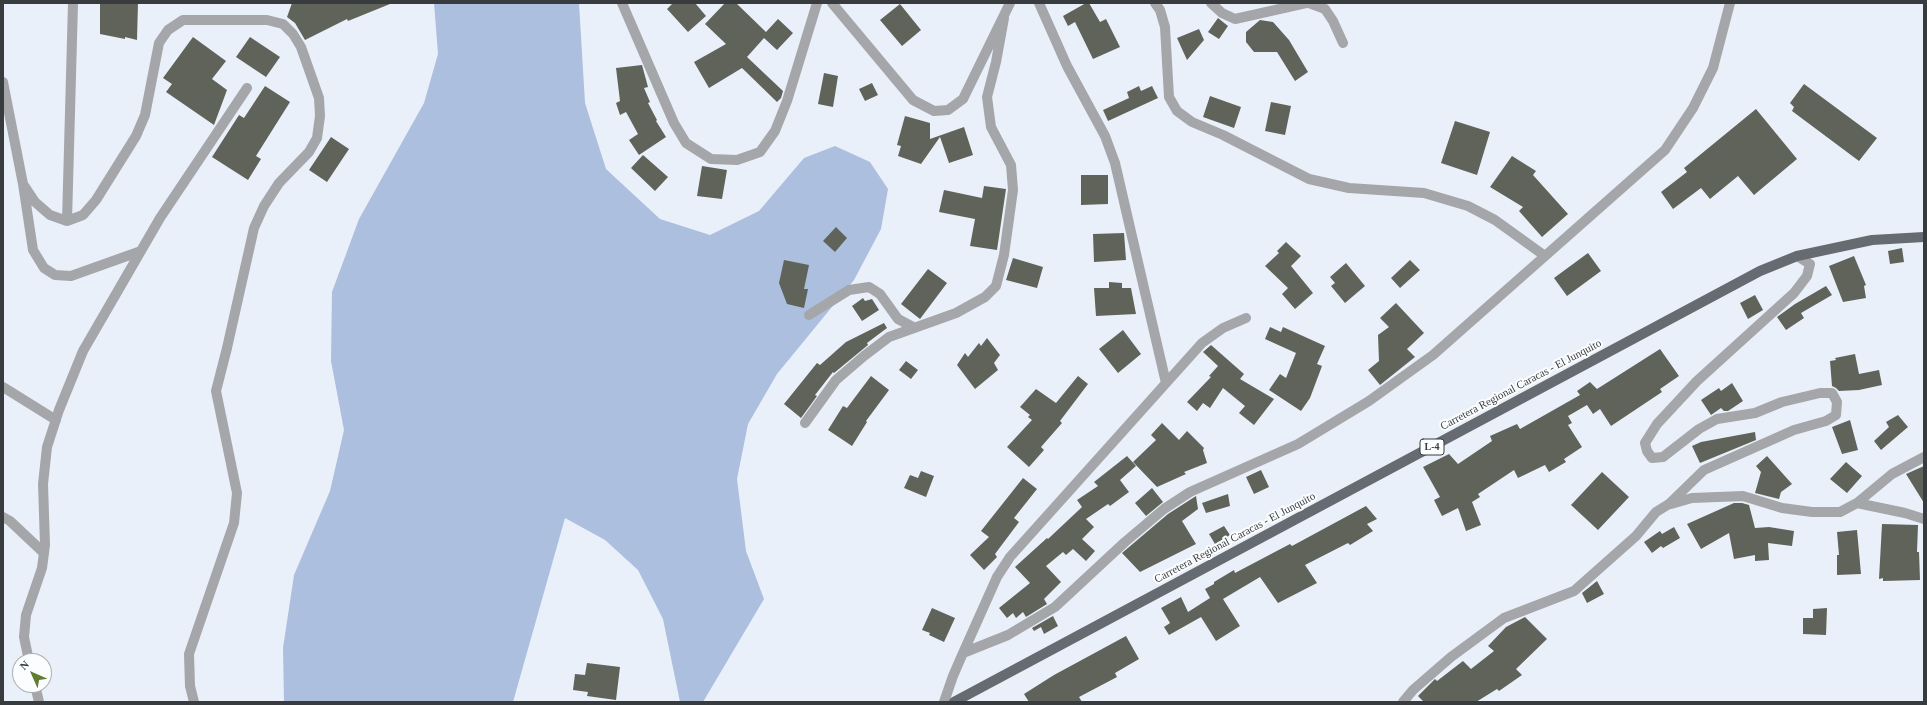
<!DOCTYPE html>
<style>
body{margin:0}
#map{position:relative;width:1927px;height:705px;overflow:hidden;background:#eaf0f9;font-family:Georgia,serif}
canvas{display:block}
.frame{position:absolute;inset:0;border:4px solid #393c3f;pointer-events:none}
.north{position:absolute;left:12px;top:653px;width:40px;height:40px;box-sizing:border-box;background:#fbfdfe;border:1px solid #adb0b2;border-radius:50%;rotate:315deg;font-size:11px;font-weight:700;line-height:16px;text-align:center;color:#393c3f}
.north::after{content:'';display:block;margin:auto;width:14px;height:18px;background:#617d31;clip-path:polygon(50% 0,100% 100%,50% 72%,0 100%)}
</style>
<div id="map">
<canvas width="1927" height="705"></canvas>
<div class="frame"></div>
<div class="north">N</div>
</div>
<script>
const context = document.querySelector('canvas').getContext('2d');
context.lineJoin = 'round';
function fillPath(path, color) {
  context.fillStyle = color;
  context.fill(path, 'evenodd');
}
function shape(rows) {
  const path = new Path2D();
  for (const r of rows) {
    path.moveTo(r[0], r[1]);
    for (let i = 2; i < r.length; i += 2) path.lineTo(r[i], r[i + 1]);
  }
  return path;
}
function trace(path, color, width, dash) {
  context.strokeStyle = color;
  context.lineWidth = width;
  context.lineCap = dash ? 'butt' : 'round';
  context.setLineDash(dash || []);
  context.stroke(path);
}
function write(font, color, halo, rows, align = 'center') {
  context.font = font + ' Georgia,serif';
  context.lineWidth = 4;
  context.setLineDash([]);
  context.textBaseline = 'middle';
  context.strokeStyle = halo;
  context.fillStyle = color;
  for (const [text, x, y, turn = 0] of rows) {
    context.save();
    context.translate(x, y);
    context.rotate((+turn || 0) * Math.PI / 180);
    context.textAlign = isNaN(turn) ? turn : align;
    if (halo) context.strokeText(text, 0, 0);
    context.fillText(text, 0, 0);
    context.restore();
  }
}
const forest = shape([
 [434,3,579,3,585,103,606,169,660,219,710,235,759,211,804,158,835,146,870,162,888,189,881,229,854,280,777,374,748,424,737,479,746,551,764,599,703,702,680,702,663,619,638,570,605,540,565,518,513,702,284,702,283,648,294,575,330,491,344,430,331,361,332,292,359,219,424,103,438,54]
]);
const building = shape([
 [100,3,138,3,137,40,125,37,125,39,100,34],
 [292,3,390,3,390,4,348,21,347,19,305,40,295,23,287,17],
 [673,3,695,3,706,16,688,32,667,9],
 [725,3,736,3,766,32,778,19,793,33,777,50,764,38,747,57,783,91,781,98,777,102,742,68,709,88,694,62,726,44,705,24],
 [1086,3,1089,3,1100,22,1106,19,1120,47,1093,59,1075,22,1068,26,1063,16],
 [900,4,921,30,902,46,880,20],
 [1218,18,1228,26,1219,39,1208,32],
 [1260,20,1273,22,1289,40,1308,72,1295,81,1277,52,1254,52,1246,42,1246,32],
 [1199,29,1204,40,1187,60,1177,38],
 [193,37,226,61,212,79,227,90,214,125,166,92,172,84,163,78],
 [250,37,280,57,266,77,236,57],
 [642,65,648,87,644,88,650,102,648,103,657,120,656,121,666,137,639,155,629,140,638,134,626,112,620,115,616,103,620,101,616,68],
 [824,73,838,76,833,107,818,104],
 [872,83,878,95,865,101,859,89],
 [1804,84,1877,138,1859,161,1792,111,1794,107,1790,103],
 [265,86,290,102,256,156,261,159,248,180,212,157,239,115,244,118],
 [1139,86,1141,91,1152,86,1158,98,1108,121,1103,110,1129,98,1127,92],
 [1210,96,1241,107,1234,128,1203,117],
 [1271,102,1291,106,1285,135,1265,131],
 [1756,109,1797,159,1754,195,1738,176,1710,199,1701,188,1673,209,1661,192,1687,172,1684,168],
 [905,116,930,123,930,139,964,127,973,155,949,163,940,137,921,164,898,156,901,146,897,145],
 [1455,121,1490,132,1477,175,1441,163],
 [331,137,349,149,327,182,309,170],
 [643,155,668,177,655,191,631,168],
 [1512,156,1536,171,1533,175,1568,214,1542,237,1519,211,1523,207,1490,187],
 [702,166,727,170,722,199,697,196],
 [1081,175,1108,175,1108,204,1081,205],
 [984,186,1006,189,997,250,970,246,975,219,939,212,944,190,982,198],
 [836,227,847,238,835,252,823,241],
 [1124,233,1126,260,1094,262,1093,234],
 [1286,242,1301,256,1291,266,1313,293,1295,309,1282,294,1288,288,1265,266,1279,253,1277,251],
 [1902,248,1904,262,1890,264,1888,251],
 [1588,253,1601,271,1567,296,1554,278],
 [1854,256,1866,285,1864,286,1866,298,1843,302,1829,266],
 [1013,258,1043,267,1037,288,1006,280],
 [784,260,809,265,804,289,808,289,804,308,787,304,779,283],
 [1410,260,1420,270,1400,288,1391,278],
 [1346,263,1365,286,1345,303,1331,286,1335,283,1330,277],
 [928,269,947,283,920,319,901,304],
 [1109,282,1122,283,1122,288,1131,288,1136,314,1096,316,1094,288,1109,288],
 [1826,286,1832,295,1801,313,1804,318,1786,330,1777,317,1795,304],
 [1755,295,1763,310,1748,319,1740,303],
 [863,298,865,301,872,299,879,310,862,321,852,306],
 [1396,303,1424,333,1407,349,1415,357,1380,385,1368,370,1379,361,1378,335,1389,327,1380,318],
 [884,323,887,328,867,343,868,345,834,373,833,372,815,395,817,396,801,418,784,404,817,363,820,365,846,342],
 [1270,327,1281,332,1283,327,1325,346,1317,364,1322,366,1310,398,1301,411,1269,390,1280,374,1286,378,1296,353,1265,339],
 [1123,330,1141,354,1118,373,1099,349],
 [987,338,1000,355,994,363,998,370,975,389,957,365,965,353,968,357,979,343,981,346],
 [1211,345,1244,374,1240,379,1274,399,1254,425,1239,413,1245,406,1223,388,1210,408,1203,403,1197,411,1187,402,1211,377,1209,376,1218,366,1203,352],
 [1660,349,1679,376,1660,389,1662,392,1611,426,1600,409,1593,414,1587,405,1568,416,1572,423,1568,425,1582,447,1564,459,1566,462,1549,472,1545,465,1518,478,1514,470,1478,494,1480,497,1472,502,1481,525,1466,531,1458,508,1442,516,1434,500,1440,497,1423,467,1449,454,1458,464,1492,441,1490,436,1517,424,1520,429,1580,395,1577,391,1590,382,1597,389],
 [1855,354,1859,374,1879,370,1882,385,1859,390,1839,391,1836,388,1832,386,1830,361,1836,360,1835,358],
 [906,361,918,370,911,379,899,370],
 [871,376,889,390,866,421,867,422,852,446,828,430,843,406,847,408],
 [1078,376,1088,384,1060,421,1062,423,1041,447,1044,450,1029,467,1007,447,1032,420,1028,417,1030,415,1020,407,1036,389,1056,403],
 [1732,383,1743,401,1728,411,1724,411,1721,408,1711,415,1701,400,1719,388,1721,391],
 [1898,415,1908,427,1881,450,1874,441,1889,427,1886,422],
 [1850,420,1858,450,1842,454,1832,427],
 [1162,423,1179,440,1187,431,1204,448,1203,450,1207,463,1184,472,1186,474,1157,487,1133,462,1156,440,1151,435],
 [1755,432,1756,440,1700,463,1692,446,1701,442],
 [1127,456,1136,466,1120,480,1129,492,1110,506,1108,504,1086,519,1094,527,1082,539,1095,551,1086,561,1073,549,1066,555,1063,552,1046,566,1061,582,1044,599,1047,604,1026,617,1023,612,1016,618,1013,613,1007,618,999,608,1030,583,1015,567,1047,538,1048,539,1082,507,1077,500,1098,486,1094,482],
 [1767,456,1792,484,1781,492,1779,499,1755,493,1761,472,1756,466],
 [1846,462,1862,476,1847,493,1830,479],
 [1924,466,1924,503,1906,474],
 [1261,470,1269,487,1254,494,1246,477],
 [921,471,934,476,926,497,904,488,910,475,918,478],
 [1602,472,1629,497,1598,530,1571,505],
 [1023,478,1037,489,1014,518,1019,522,995,554,997,557,984,570,970,555,989,537,981,531],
 [1152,488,1163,502,1146,516,1135,503],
 [1228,494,1230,506,1206,513,1202,503],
 [1196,496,1198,509,1182,521,1196,544,1140,572,1122,553,1168,514],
 [1734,503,1742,503,1749,505,1755,528,1769,527,1794,531,1792,546,1768,543,1769,560,1755,561,1755,555,1734,559,1729,533,1701,549,1687,524],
 [1366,506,1377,519,1367,524,1373,531,1350,545,1348,543,1305,565,1317,583,1278,603,1260,577,1223,599,1240,626,1216,641,1201,617,1169,635,1164,627,1170,623,1161,608,1181,597,1188,612,1210,598,1205,589,1214,584,1214,582,1234,570,1235,573,1290,544,1292,546],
 [1882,524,1918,525,1917,552,1919,552,1920,580,1883,581,1883,578,1879,579],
 [1224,526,1230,535,1215,544,1209,534],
 [1674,527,1680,538,1663,548,1661,546,1652,553,1644,542,1660,531,1662,534],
 [1857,530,1861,574,1837,575,1837,555,1839,555,1837,532],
 [1597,581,1604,594,1587,603,1582,593],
 [932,608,955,618,944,642,929,635,930,633,922,630],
 [1827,608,1826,635,1803,634,1803,618,1813,618,1813,609],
 [1053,616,1058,626,1044,634,1041,627,1034,631,1032,628],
 [1525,617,1547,639,1516,669,1522,675,1499,691,1497,689,1476,702,1424,702,1418,696,1435,679,1437,681,1463,661,1471,669,1494,651,1488,646,1506,627],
 [1126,636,1139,659,1115,673,1117,677,1079,697,1082,702,1029,702,1024,694,1054,675],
 [587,663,620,667,616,700,587,696,588,692,573,690,575,674,585,675]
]);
const minor = shape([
 [622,3,674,123,686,143,711,159,737,160,760,152,775,131,787,101,817,3],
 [832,3,913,100,934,111,948,110,963,99,1010,3],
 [1039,3,1067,66,1105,136,1115,163,1166,383],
 [1155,3,1160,10,1165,27,1169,97,1177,111,1192,122,1223,135,1309,179,1349,188,1424,193,1468,206,1495,220,1545,256],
 [1211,3,1222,13,1235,19,1306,3],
 [1309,3,1325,9,1333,21,1343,43],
 [3,82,23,184,33,250,44,268,55,275,71,276,141,251],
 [23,184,35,202,50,215,67,221,83,215,96,200,136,136,145,115,159,43,168,30,183,20,267,20,283,24,293,34,301,47,319,98,320,116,317,138,309,152,279,183,264,206,254,228,227,348,216,391,237,493,234,523,189,654,190,686,194,702],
 [67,221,73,3],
 [809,315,849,290,869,287,880,294,898,319,913,327],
 [3,387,56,420],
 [805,423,836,380,864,356,889,337,956,313,985,297,996,286,1004,255,1013,190,1011,165,991,127,987,97,996,62,1004,18],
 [1857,503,1905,513,1924,519],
 [1671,504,1692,498,1743,496,1782,508,1812,512,1840,512,1857,503,1892,474,1924,457],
 [3,517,10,521,44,553],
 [963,653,997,577,1010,557,1202,343,1223,328,1246,318],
 [29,661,24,637,26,615,42,568,45,545,43,484,47,447,59,410,83,351,160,218,247,88],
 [35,685,39,702],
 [944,702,953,676,963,653,1008,635,1055,607,1125,542,1164,509,1190,492,1298,444,1369,401,1433,355,1665,150,1693,108,1713,68,1730,3],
 [1403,702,1413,690,1451,657,1504,618,1574,591,1636,536,1656,512,1669,504,1704,470,1794,430,1826,421,1836,415,1837,402,1832,393,1820,393,1782,402,1755,413,1717,419,1699,429,1663,457,1652,458,1647,451,1645,443,1657,424,1697,381,1794,293,1807,276,1810,264,1797,256]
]);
const primary = shape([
 [954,702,1760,271,1797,256,1872,240,1924,237]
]);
const shields = [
 [1432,447,24]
];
const shieldNames = [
 ["L-4",1432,447]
];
const streetNames = [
 ["Carretera Regional Caracas - El Junquito",1521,385,-28],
 ["Carretera Regional Caracas - El Junquito",1235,538,-28]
];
fillPath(forest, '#acbfde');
fillPath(building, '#5f635a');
trace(minor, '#a4a6aa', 10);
trace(primary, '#666a71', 10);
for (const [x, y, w] of shields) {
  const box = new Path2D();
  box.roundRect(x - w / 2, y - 8, w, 16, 3);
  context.fillStyle = '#fbfdfe';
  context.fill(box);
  trace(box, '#393c3f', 1);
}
write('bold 10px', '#393c3f', null, shieldNames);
write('11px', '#393c3f', '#fbfdfe', streetNames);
</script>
